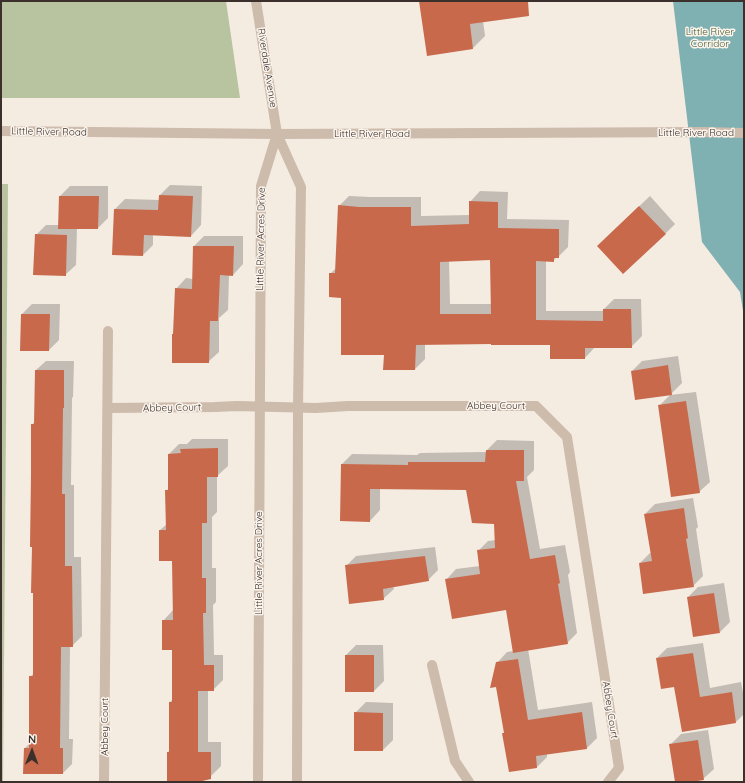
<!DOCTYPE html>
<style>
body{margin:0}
#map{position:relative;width:745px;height:783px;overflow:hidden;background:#f4ebe1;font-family:Quicksand,sans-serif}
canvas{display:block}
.frame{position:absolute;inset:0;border:2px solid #3b302b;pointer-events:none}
.north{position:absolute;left:12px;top:731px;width:40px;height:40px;-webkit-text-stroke:3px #fbf5ee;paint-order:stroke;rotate:1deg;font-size:11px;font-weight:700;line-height:16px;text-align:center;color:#3b302b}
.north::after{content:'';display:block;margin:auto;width:14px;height:18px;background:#3b302b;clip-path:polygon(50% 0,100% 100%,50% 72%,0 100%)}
</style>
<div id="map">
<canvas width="745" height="783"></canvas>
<div class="frame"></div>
<div class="north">N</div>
</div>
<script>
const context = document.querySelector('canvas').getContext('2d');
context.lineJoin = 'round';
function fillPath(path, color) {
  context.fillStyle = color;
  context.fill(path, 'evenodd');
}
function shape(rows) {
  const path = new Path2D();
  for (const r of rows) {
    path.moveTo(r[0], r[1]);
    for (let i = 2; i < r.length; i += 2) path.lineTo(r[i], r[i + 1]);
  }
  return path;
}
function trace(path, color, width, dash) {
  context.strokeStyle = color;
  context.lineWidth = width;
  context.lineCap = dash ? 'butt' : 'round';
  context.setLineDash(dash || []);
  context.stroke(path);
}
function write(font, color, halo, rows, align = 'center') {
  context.font = font + ' Quicksand,sans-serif';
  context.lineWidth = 3;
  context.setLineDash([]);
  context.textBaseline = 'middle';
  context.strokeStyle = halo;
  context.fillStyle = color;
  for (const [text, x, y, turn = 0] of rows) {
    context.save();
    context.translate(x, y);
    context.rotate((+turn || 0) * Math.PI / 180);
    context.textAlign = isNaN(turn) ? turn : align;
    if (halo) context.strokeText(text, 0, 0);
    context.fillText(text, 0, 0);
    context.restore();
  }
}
const green = shape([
 [1,1,226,1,240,98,1,98],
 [1,184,8,184,3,782,1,782]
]);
const water = shape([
 [673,1,744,1,744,317,740,292,702,242]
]);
const shadow = shape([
 [420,1,515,1,483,21,485,36,473,48],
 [170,185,202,186,201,225,191,236,153,234,153,245,143,255,115,209,125,199,160,200,160,195],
 [70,186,108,186,108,218,98,228,77,228,76,265,65,275,36,235,46,225,59,225,60,196],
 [480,191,508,192,507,219,569,220,568,247,558,257,557,257,553,261,546,260,546,311,604,311,604,309,614,299,641,299,642,336,631,347,595,347,585,358,551,344,492,343,425,344,425,359,415,369,385,354,342,297,330,274,336,268,339,206,349,196,370,197,421,197,421,216,470,215,470,202],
 [491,259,492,304,450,304,449,261],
 [650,196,675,224,665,234,608,236],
 [204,236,243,236,243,264,233,275,229,275,228,310,219,318,219,352,208,362,176,289,186,278,193,279,194,246],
 [32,304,60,304,59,340,49,350,22,314],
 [678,356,682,383,670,395,696,392,710,482,699,492,659,406,671,394,632,371,642,361],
 [46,361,74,361,73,397,72,398,71,485,74,485,74,557,81,557,82,636,72,646,70,646,69,739,73,739,72,764,63,773,25,748,30,743,30,677,34,673,32,425,35,421,36,370],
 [192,439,228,439,228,466,217,476,217,512,212,517,212,568,216,568,216,602,213,605,214,655,223,655,223,680,213,690,208,690,208,742,221,742,221,766,211,776,168,752,170,750,170,702,173,699,173,649,163,621,173,610,173,560,160,530,167,524,166,491,169,488,169,454,179,444,187,444],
 [497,440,534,441,534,470,527,477,540,549,565,545,570,572,568,575,577,633,567,643,528,649,538,710,592,702,597,738,587,748,547,754,547,757,537,767,510,771,503,734,505,732,497,663,507,652,514,651,507,609,446,580,456,569,480,566,478,551,488,541,496,540,495,523,467,489,380,488,380,510,370,521,342,464,352,454,417,455,420,453,486,452,486,451],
 [693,498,698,527,696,529,703,576,693,586,640,563,650,553,651,553,645,514,655,504],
 [435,547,438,570,428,580,393,586,394,589,383,599,346,566,356,556],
 [724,583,730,622,720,632,688,597,698,587],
 [703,643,710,688,741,682,744,698,744,714,736,722,683,731,675,685,657,658,667,648],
 [356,645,383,645,384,681,374,691,346,691,346,655],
 [366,702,393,703,393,740,383,750,355,713],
 [708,730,714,769,703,779,683,782,676,782,670,745,681,734]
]);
const building = shape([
 [419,1,528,1,529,16,470,24,473,49,427,56],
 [159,195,193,196,191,237,144,235,143,256,112,255,114,209,158,210],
 [59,196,99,196,98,229,58,229],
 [469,201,498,202,498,228,559,229,559,258,554,258,554,262,536,261,536,320,603,321,603,309,631,309,632,348,585,348,585,359,550,359,550,345,491,345,491,344,416,345,415,370,383,370,384,355,341,355,341,298,329,297,329,273,335,273,338,205,359,207,411,207,411,226,469,224],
 [490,260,491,314,440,314,440,262],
 [639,206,666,234,623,274,597,246],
 [35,234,67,235,66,276,33,275],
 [193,246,234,246,233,276,220,275,218,321,210,321,209,363,172,363,172,334,173,334,175,288,192,289],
 [21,314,50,314,49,351,20,351],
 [668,365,672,395,635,400,631,371],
 [35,370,64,370,64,408,63,408,62,494,65,494,65,566,72,566,73,647,61,647,60,748,63,748,63,774,23,774,24,748,29,748,29,676,33,676,33,593,31,593,32,547,30,547,31,475,31,424,34,424],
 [686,401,700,493,671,497,658,405],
 [218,448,218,477,207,477,207,523,202,523,202,578,206,578,206,613,203,613,204,665,214,665,214,691,198,691,198,752,211,752,211,779,198,782,167,782,167,752,169,752,169,702,172,702,172,650,162,650,162,620,173,620,172,561,159,561,159,530,166,530,165,490,168,490,168,454,181,453,180,449],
 [486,450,524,450,524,481,516,481,530,559,555,555,560,583,558,584,568,644,513,653,506,610,452,619,445,579,480,574,477,550,495,548,494,524,472,523,466,490,370,489,370,522,340,521,341,464,408,465,408,462,485,462],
 [684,508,688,538,686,539,694,587,643,594,639,563,652,561,644,514],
 [425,556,429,581,383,589,384,600,349,604,345,565],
 [714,593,720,633,693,637,687,597],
 [693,653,700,697,732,692,736,723,682,732,674,687,661,689,656,658],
 [345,655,374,655,374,692,345,692],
 [518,659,528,720,582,712,587,749,536,756,537,768,509,772,502,733,504,733,496,687,490,688,496,662],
 [354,712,383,713,383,751,354,751],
 [698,740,704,780,691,782,675,782,669,744]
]);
const minor = shape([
 [277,134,705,132,744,133],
 [108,408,215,407,237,406,316,408,348,406,536,406,567,437,619,768,608,782],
 [432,665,455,761,469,782],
 [104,782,108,331]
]);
const tertiary = shape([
 [256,1,277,134,301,187,298,408,297,782],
 [1,131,277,134],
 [258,782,261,186,277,134]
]);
const parkNames = [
 ["Little River",710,32],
 ["Corridor",710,44]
];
const streetNames = [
 ["Riverdale Avenue",267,68,81],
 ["Little River Road",49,132,1],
 ["Little River Road",696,133],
 ["Little River Road",372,134],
 ["Little River Acres Drive",261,239,-89],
 ["Abbey Court",496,406],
 ["Abbey Court",172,408,-1],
 ["Little River Acres Drive",259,563,-90],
 ["Abbey Court",610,710,81],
 ["Abbey Court",105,727,-90]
];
fillPath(green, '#b8c4a0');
fillPath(water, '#7fb0b2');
fillPath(shadow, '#0003');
fillPath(building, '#c8694b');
trace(minor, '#cdbbac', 10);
trace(tertiary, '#cdbbac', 10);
write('10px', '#4a5a2e', '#fbf5ee', parkNames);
write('10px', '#3b302b', '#fbf5ee', streetNames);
</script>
